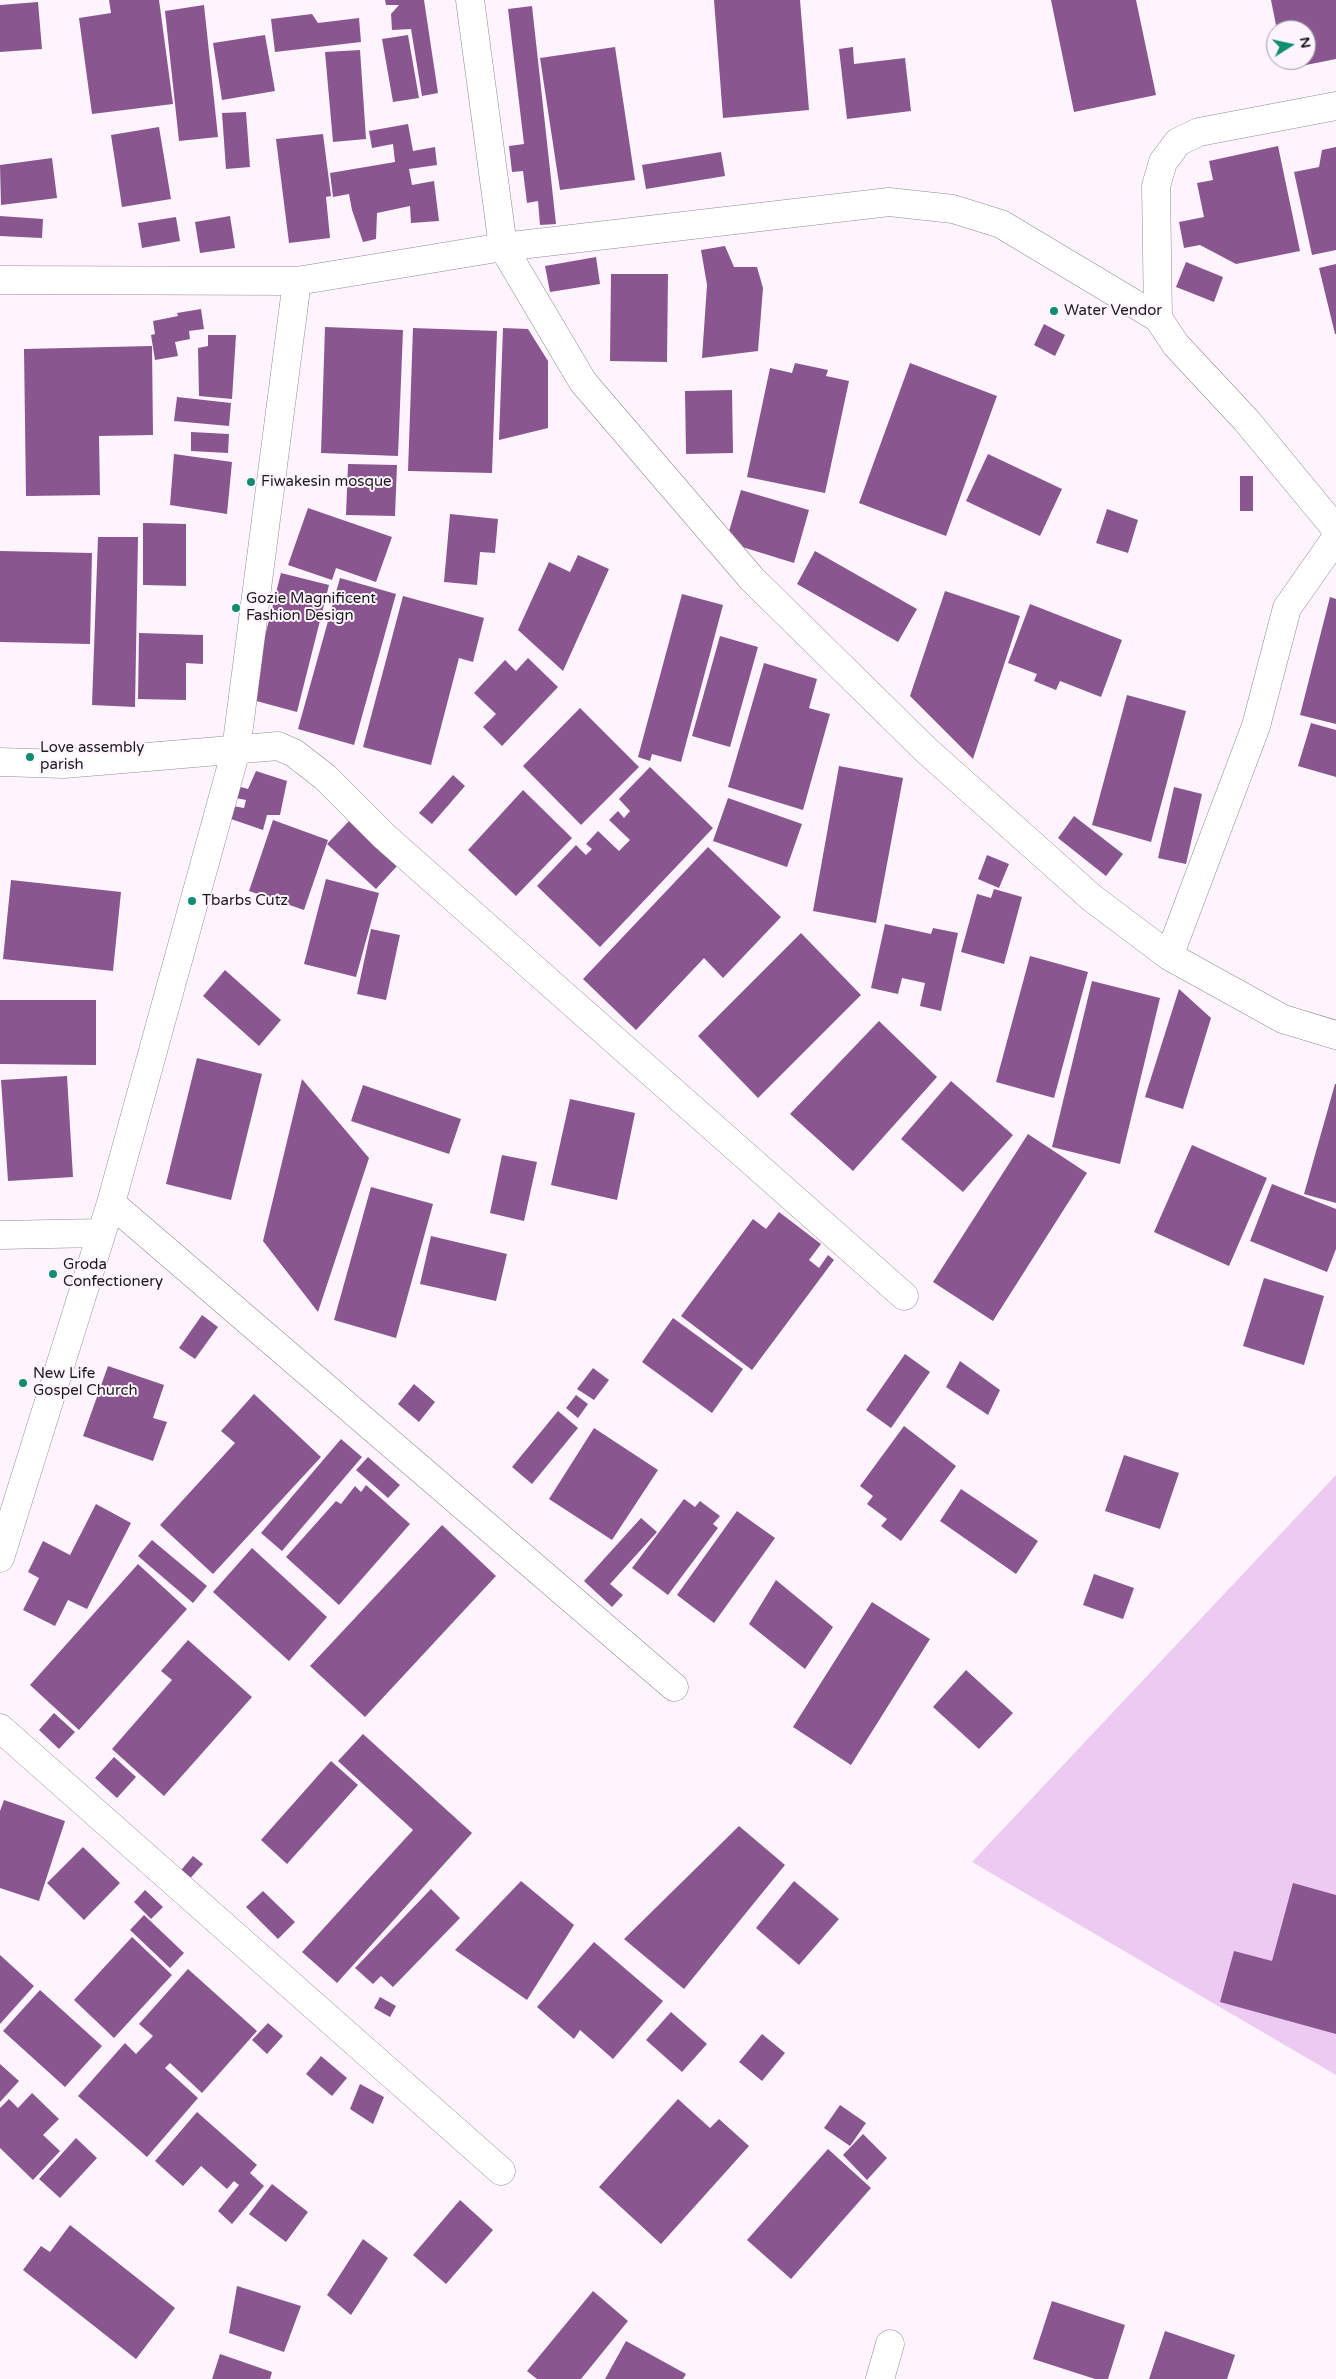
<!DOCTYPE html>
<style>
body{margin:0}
#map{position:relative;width:1336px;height:2379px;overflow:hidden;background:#fdf4fe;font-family:"Varela Round",sans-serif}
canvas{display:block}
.north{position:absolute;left:1266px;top:20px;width:50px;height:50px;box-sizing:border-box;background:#fdf4fe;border:1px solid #a39da4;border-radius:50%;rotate:80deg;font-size:14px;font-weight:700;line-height:20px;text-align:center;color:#1d1a1d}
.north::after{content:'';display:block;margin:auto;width:18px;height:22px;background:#0f8d71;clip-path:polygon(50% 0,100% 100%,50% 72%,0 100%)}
</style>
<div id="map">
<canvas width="1336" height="2379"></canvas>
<div class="north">N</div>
</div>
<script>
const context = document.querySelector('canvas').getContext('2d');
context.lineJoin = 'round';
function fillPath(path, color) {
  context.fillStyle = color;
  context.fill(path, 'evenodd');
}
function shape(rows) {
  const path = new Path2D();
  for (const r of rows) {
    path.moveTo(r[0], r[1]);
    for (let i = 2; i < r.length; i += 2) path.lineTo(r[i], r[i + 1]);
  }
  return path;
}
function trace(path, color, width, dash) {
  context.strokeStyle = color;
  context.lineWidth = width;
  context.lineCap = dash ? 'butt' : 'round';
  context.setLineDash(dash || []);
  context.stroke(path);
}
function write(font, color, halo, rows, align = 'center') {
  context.font = font + ' "Varela Round",sans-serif';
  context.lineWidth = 4;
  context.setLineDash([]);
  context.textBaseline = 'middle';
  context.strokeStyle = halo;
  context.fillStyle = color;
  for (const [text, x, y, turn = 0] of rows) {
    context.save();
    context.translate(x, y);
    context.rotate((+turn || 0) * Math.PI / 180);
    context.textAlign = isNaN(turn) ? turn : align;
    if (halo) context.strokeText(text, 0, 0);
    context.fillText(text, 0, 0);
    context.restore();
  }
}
const green = shape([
 [1336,1475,1336,2075,972,1862]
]);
const building = shape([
 [109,0,159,0,173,104,92,114,79,18,111,13],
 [385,0,424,0,438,93,422,96,411,29,392,30,391,14,399,5,386,5],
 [714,0,800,0,809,110,723,118],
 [1051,0,1136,0,1156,95,1074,112],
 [1271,0,1336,0,1336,59,1286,69,1284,60,1306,60,1306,30,1277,30],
 [38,2,42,49,0,52,0,5],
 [204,5,218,137,179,141,165,11],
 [532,6,556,224,540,225,538,201,527,203,523,171,512,172,509,146,524,144,508,9],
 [312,14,318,23,359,18,361,42,275,52,271,19],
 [265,35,275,91,222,100,213,43],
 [408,35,419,98,393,102,382,39],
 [615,47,635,180,560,190,540,58],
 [853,47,854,64,905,58,911,111,847,119,839,49],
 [360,50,366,139,333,142,325,52],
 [246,112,250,167,226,169,222,113],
 [408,124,413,151,435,147,437,165,409,169,412,185,434,181,439,221,411,223,410,206,377,213,376,239,363,242,352,210,349,194,333,197,330,173,395,162,393,144,372,148,369,131],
 [159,127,171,199,122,207,111,135],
 [323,134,331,196,326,197,330,238,289,243,276,139],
 [1278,146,1300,251,1236,264,1200,245,1184,248,1179,222,1204,217,1197,183,1213,180,1209,161],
 [1336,147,1336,250,1312,255,1294,172,1319,167,1322,150],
 [721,152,725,176,646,189,642,165],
 [52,158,57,198,1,205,0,165],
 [0,216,43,219,42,238,0,236],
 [230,216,235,248,200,253,195,222],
 [176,217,180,241,142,248,138,223],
 [725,246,734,267,757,267,763,288,758,351,702,358,707,285,701,250],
 [596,257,600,284,550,292,545,266],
 [1186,262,1223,277,1214,302,1176,287],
 [1336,264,1336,334,1335,334,1319,268],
 [611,274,668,274,667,362,610,361],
 [201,309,204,329,189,331,190,339,175,342,178,356,155,360,151,335,155,334,153,321,178,316,177,313],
 [1044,324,1065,335,1055,356,1034,345],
 [325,327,403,330,398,456,321,453],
 [413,328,497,331,492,473,408,471],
 [503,328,528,329,548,361,548,428,499,440],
 [208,335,236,335,232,399,199,396,198,348,208,346],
 [152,346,153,435,99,436,100,495,26,496,24,349],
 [795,363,828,370,826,376,849,381,825,493,747,477,770,368,792,373],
 [910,363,997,396,946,536,859,503],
 [732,390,733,453,686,454,685,391],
 [177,397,231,403,229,426,174,421],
 [191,432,229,434,228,453,191,451],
 [174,454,232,462,227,514,170,505],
 [988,454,1062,489,1040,536,966,501],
 [348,464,397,465,395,516,346,515],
 [1240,476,1253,476,1253,511,1240,511],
 [741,490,809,510,794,563,726,542],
 [308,508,392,537,376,582,336,568,332,580,288,565],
 [1107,509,1138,520,1128,553,1096,543],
 [450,514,498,519,495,553,480,552,477,585,444,582],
 [143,523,186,524,186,586,143,585],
 [98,537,138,537,135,707,92,705],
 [0,551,92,553,90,644,0,642],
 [815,551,917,609,898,642,797,584],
 [578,555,609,569,563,671,518,630,549,562,570,572],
 [281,573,329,585,297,712,249,699],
 [340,578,396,594,354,745,298,729],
 [945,591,1020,616,973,759,910,696],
 [682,594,723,605,681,762,652,754,650,761,638,757],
 [403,596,484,618,473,662,459,658,431,765,363,747],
 [1330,597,1336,599,1336,724,1300,715],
 [1030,604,1122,640,1101,697,1060,681,1056,690,1034,681,1037,674,1008,663],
 [139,633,203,635,203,664,186,663,186,700,138,699],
 [720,636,758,647,730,747,692,736],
 [528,658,558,687,502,746,483,727,496,714,474,693,505,660,516,671],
 [764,663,817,679,809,708,830,714,803,810,728,787],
 [1127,695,1186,711,1151,842,1092,825],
 [580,708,639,767,581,825,523,766],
 [1311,723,1336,730,1336,777,1298,766],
 [839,766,903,778,876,923,813,911],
 [650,767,713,828,600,947,537,886,576,845,586,855,592,849,586,844,598,831,619,851,630,840,609,820,618,811,624,818,630,811,619,799],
 [256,771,287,781,280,815,267,815,263,830,231,819,233,806,244,808,246,800,236,798,241,787,248,789],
 [453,775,465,786,432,824,419,813],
 [1174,787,1202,794,1186,864,1158,858],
 [523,790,572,838,516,896,468,850],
 [728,798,802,824,787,867,713,841],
 [1074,816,1123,854,1106,876,1058,838],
 [273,820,328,840,304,910,249,891],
 [349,821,397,866,376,889,327,844],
 [708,847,781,917,723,978,704,958,636,1030,583,979],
 [987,855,1009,864,999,888,978,879],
 [326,879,379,893,356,977,304,964],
 [11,880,121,892,113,971,3,959],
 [994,889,1022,897,1004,964,961,952,977,894,991,898],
 [885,924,931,934,933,928,958,933,941,1011,920,1006,925,983,902,978,898,994,871,988],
 [371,929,400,935,386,1000,357,994],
 [801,933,861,995,758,1098,698,1036],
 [1030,956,1088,972,1054,1098,996,1082],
 [225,970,281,1020,259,1046,203,996],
 [1092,981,1160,998,1120,1164,1052,1147],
 [1179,989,1211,1018,1183,1109,1145,1097],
 [0,1000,96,1000,96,1065,0,1064],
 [879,1021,937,1077,853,1171,790,1114],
 [197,1058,262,1074,231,1200,166,1184],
 [67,1076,73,1177,8,1181,1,1080],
 [302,1079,369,1158,318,1312,263,1241],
 [951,1081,1013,1135,963,1192,901,1139],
 [1335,1084,1336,1084,1336,1203,1304,1194],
 [363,1085,461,1119,449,1154,351,1121],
 [570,1099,635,1113,617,1200,551,1185],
 [1028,1134,1087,1173,993,1321,933,1282],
 [1192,1145,1267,1178,1229,1266,1154,1232],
 [502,1155,537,1162,524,1221,490,1213],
 [1272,1184,1336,1209,1336,1249,1327,1272,1250,1241],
 [371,1187,433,1204,396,1338,334,1320],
 [779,1212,821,1244,809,1260,819,1268,828,1255,834,1260,752,1370,681,1316,753,1219,766,1229],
 [431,1236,507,1254,496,1301,420,1284],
 [1264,1278,1324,1296,1304,1365,1243,1346],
 [202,1315,218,1327,195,1359,179,1348],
 [673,1318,743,1369,712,1413,642,1362],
 [905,1354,930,1372,891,1428,866,1410],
 [960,1361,1000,1390,988,1415,946,1387],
 [108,1366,164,1385,153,1418,167,1422,153,1461,83,1436],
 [593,1368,609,1380,594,1400,577,1389],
 [414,1384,435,1402,419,1422,398,1404],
 [254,1394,321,1457,213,1574,160,1525,235,1443,221,1431],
 [576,1395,588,1404,578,1418,566,1408],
 [558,1411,578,1428,532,1484,512,1467],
 [904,1426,956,1466,901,1541,881,1526,887,1519,867,1504,873,1496,860,1486],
 [594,1428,658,1470,612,1540,549,1499],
 [341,1439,362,1457,282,1551,261,1533],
 [1124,1455,1179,1473,1160,1529,1105,1511],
 [368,1457,400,1485,388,1498,356,1470],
 [366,1485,410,1524,339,1605,286,1557,336,1501,341,1504,355,1486,361,1492],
 [961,1489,1038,1541,1016,1574,940,1521],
 [684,1499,695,1507,700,1501,720,1516,713,1524,718,1528,668,1595,632,1568],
 [96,1504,131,1523,87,1609,68,1600,55,1626,23,1610,39,1578,28,1572,43,1541,70,1555],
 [737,1511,775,1538,714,1623,677,1595],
 [641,1518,657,1532,610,1584,623,1595,612,1607,584,1581],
 [442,1525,496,1576,365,1717,310,1666],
 [152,1540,207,1586,193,1603,138,1556],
 [252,1548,327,1617,289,1661,213,1592],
 [138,1564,187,1609,79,1730,30,1685],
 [1094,1574,1134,1588,1123,1619,1083,1605],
 [776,1580,833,1627,805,1669,749,1624],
 [872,1602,930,1639,851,1765,793,1727],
 [188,1640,252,1697,164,1796,112,1749,172,1680,161,1671],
 [966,1670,1013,1713,979,1749,933,1707],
 [54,1713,75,1732,59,1749,39,1730],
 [363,1734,472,1833,337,1983,302,1952,413,1830,338,1761],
 [114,1757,136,1777,117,1798,95,1778],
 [331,1761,358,1785,287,1864,261,1840],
 [4,1800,65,1821,39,1901,0,1888,0,1811],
 [739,1826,785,1865,684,1989,624,1939],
 [83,1847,120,1883,84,1920,47,1883],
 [193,1856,203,1864,186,1883,177,1875],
 [521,1881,574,1925,527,2000,455,1950],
 [794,1881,839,1919,799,1965,756,1928],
 [1293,1883,1336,1895,1336,2034,1220,2002,1234,1951,1272,1961],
 [431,1889,460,1918,393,1987,381,1976,373,1984,355,1968],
 [145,1890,163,1907,151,1919,134,1902],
 [263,1891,295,1922,278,1939,246,1907],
 [144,1915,184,1953,170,1968,130,1930],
 [132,1937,172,1975,114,2038,74,2000],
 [594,1942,663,2001,613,2059,580,2030,574,2039,537,2007],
 [0,1955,34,1986,0,2024],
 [188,1969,257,2031,202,2093,170,2063,165,2068,198,2098,147,2157,78,2096,125,2043,136,2054,153,2036,139,2024],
 [40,1990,102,2046,65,2087,3,2031],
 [380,1997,396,2006,390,2017,374,2008],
 [671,2012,707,2044,682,2072,646,2040],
 [268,2023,283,2036,267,2054,252,2040],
 [762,2034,785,2053,762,2081,739,2062],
 [321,2056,347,2078,332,2096,306,2074],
 [0,2064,19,2081,0,2102],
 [360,2084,384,2097,373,2124,350,2109],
 [32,2093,59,2119,43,2135,60,2151,33,2180,0,2148,0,2108,9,2099,18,2108],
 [678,2099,710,2128,719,2119,749,2146,661,2244,599,2187],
 [840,2105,866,2123,850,2146,824,2128],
 [197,2112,257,2165,250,2173,264,2186,232,2224,218,2211,239,2185,234,2181,227,2189,201,2166,183,2186,155,2161],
 [863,2134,887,2158,867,2180,843,2155],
 [76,2138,97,2158,60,2198,39,2179],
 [828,2149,871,2188,791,2279,747,2240],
 [272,2184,308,2212,286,2242,249,2214],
 [460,2200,493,2230,446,2284,413,2255],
 [70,2225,175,2308,136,2359,23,2270,41,2246,50,2252],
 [363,2239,388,2258,351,2315,327,2295],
 [237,2286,301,2306,284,2352,229,2333],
 [593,2291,628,2321,581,2379,537,2379,527,2371],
 [1052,2301,1125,2325,1108,2379,1095,2379,1033,2359],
 [1165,2331,1235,2355,1227,2379,1149,2379],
 [626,2341,686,2374,683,2379,605,2379],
 [220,2354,272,2372,270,2379,212,2379]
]);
const minor = shape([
 [470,0,503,247,583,382,752,579,926,750,1092,898,1169,956,1283,1019,1336,1035],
 [0,280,297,281,503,247,889,202,953,209,1001,224,1158,318,1176,345,1246,420,1336,529],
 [1158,318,1156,186,1163,162,1178,142,1199,132,1336,106],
 [0,762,64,764,278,746,294,753,325,777,385,837,904,1296],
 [1169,956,1256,726,1287,608,1336,538],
 [111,1203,674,1687],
 [0,1235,101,1233],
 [0,1558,111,1203,236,750,297,281],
 [0,1728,501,2171],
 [880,2379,890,2344]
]);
const markers = [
 [1054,311,5,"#0f8d71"],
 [251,482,5,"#0f8d71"],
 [236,608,5,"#0f8d71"],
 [30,757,5,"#0f8d71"],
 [192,901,5,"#0f8d71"],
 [53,1274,5,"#0f8d71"],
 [23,1383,5,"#0f8d71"]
];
const poiNames = [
 ["Water Vendor",1064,311],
 ["Fiwakesin mosque",261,482],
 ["Gozie Magnificent",246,599],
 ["Fashion Design",246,616],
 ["Love assembly",40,748],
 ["parish",40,765],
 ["Tbarbs Cutz",202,901],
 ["Groda",63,1265],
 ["Confectionery",63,1282],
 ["New Life",33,1374],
 ["Gospel Church",33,1391]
];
fillPath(green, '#eccaf1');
fillPath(building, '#895690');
trace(minor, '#928a93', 29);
trace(minor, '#fff', 28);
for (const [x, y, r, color] of markers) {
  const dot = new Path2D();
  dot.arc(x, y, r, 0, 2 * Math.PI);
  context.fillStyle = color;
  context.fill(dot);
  trace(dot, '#fdf4fe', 2);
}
write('15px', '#1d1a1d', '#fdf4fe', poiNames, 'left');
</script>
